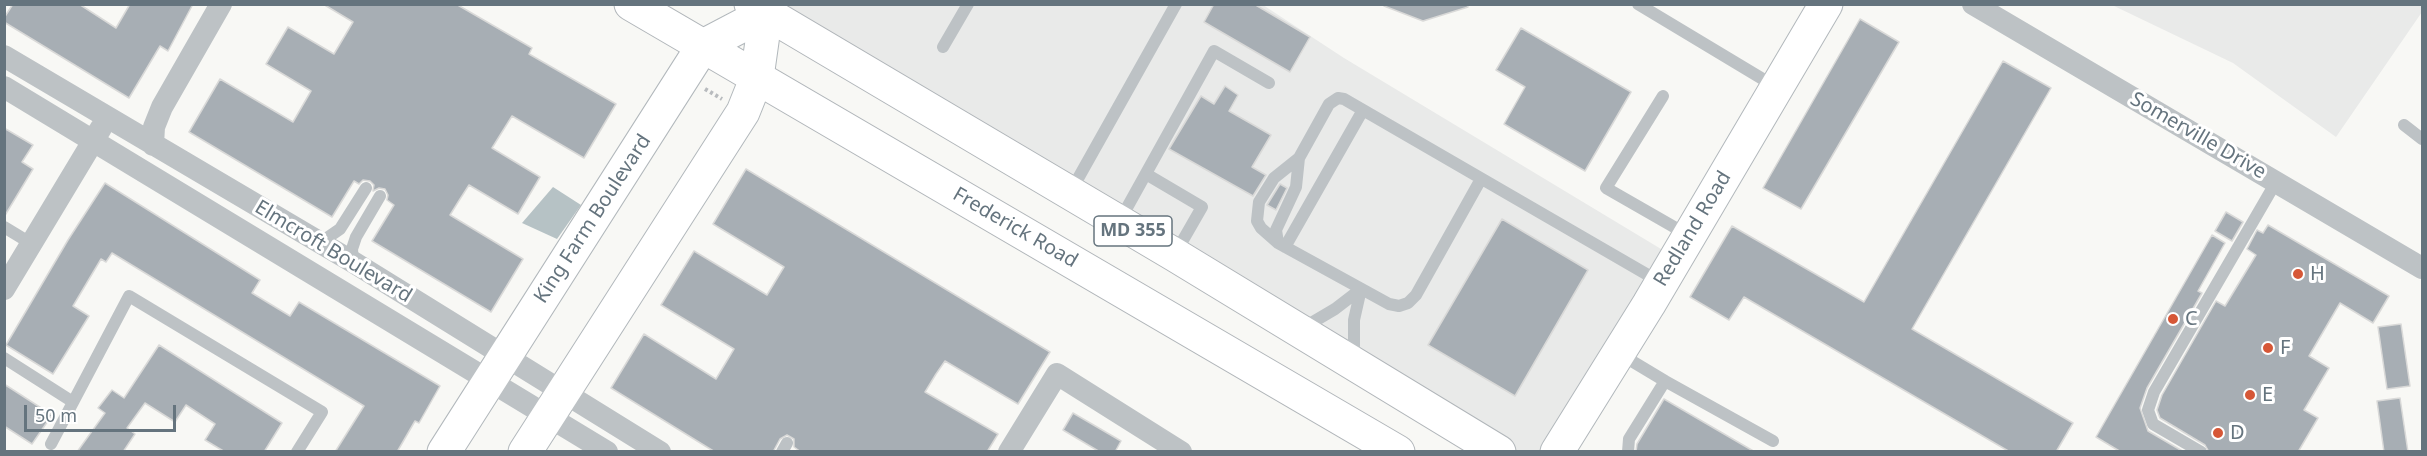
<!DOCTYPE html>
<style>
body{margin:0}
#map{position:relative;width:2427px;height:456px;overflow:hidden;background:#f8f8f5;font-family:"Noto Sans",sans-serif}
canvas{display:block}
.frame{position:absolute;inset:0;border:6px solid #65747e;pointer-events:none}
.scale{position:absolute;left:24px;top:405px;width:152px;height:27px;box-sizing:border-box;border:3px solid #65747e;border-top:0;padding-left:8px;font-size:18px;line-height:21px;white-space:nowrap;color:#65747e;-webkit-text-stroke:4px #fff;paint-order:stroke}
</style>
<div id="map">
<canvas width="2427" height="456"></canvas>
<div class="frame"></div>
<div class="scale">50 m</div>
</div>
<script>
const context = document.querySelector('canvas').getContext('2d');
context.lineJoin = 'round';
function fillPath(path, color) {
  context.fillStyle = color;
  context.fill(path, 'evenodd');
}
function shape(rows) {
  const path = new Path2D();
  for (const r of rows) {
    path.moveTo(r[0], r[1]);
    for (let i = 2; i < r.length; i += 2) path.lineTo(r[i], r[i + 1]);
  }
  return path;
}
function trace(path, color, width, dash) {
  context.strokeStyle = color;
  context.lineWidth = width;
  context.lineCap = dash ? 'butt' : 'round';
  context.setLineDash(dash || []);
  context.stroke(path);
}
function write(font, color, halo, rows, align = 'center') {
  context.font = font + ' "Noto Sans",sans-serif';
  context.lineWidth = 6;
  context.setLineDash([]);
  context.textBaseline = 'middle';
  context.strokeStyle = halo;
  context.fillStyle = color;
  for (const [text, x, y, turn = 0] of rows) {
    context.save();
    context.translate(x, y);
    context.rotate((+turn || 0) * Math.PI / 180);
    context.textAlign = isNaN(turn) ? turn : align;
    if (halo) context.strokeText(text, 0, 0);
    context.fillText(text, 0, 0);
    context.restore();
  }
}
const built = shape([
 [771,4,1263,5,1344,58,1676,258,1566,451,1499,451],
 [2422,4,2422,12,2336,137,2233,63,2112,5]
]);
const water = shape([
 [553,187,581,205,557,239,522,223]
]);
const building = shape([
 [13,4,79,4,116,28,130,4,193,4,168,51,160,46,129,98,4,22,4,18,13,4],
 [323,4,456,4,532,48,529,54,616,104,584,158,512,116,492,148,540,177,518,214,469,185,460,199,450,215,523,259,491,312,372,241,394,205,387,200,388,195,385,189,379,188,373,191,374,185,370,181,363,180,359,184,354,181,332,217,189,132,220,79,293,122,311,91,266,64,288,27,334,54,353,22,323,4],
 [1214,4,1254,4,1310,37,1290,72,1204,22,1214,4],
 [1384,4,1467,4,1468,7,1423,21,1384,6,1384,4],
 [1860,19,1899,42,1801,209,1763,188,1860,19],
 [1521,28,1631,92,1585,171,1504,124,1525,87,1496,70,1521,28],
 [2003,61,2051,88,1912,329,2073,423,2056,452,2010,452,1744,297,1729,320,1690,297,1732,226,1864,302,2003,61],
 [1225,86,1238,95,1229,111,1271,135,1252,167,1266,175,1253,196,1169,149,1201,96,1214,104,1225,86],
 [4,128,33,145,22,162,33,169,4,217,4,128],
 [746,169,1050,352,1018,404,945,361,936,374,925,392,998,434,987,452,801,452,794,447,794,439,787,435,780,439,773,452,715,452,611,388,644,334,716,379,734,349,661,305,694,251,767,295,784,267,713,224,746,169],
 [105,183,260,280,252,293,290,316,299,302,440,386,419,423,415,421,397,452,335,452,364,406,112,253,106,262,101,259,73,306,89,316,53,374,6,345,68,240,105,183],
 [1280,184,1287,188,1276,210,1267,205,1280,184],
 [2226,212,2243,222,2232,241,2215,231,2226,212],
 [1502,219,1588,270,1515,396,1428,345,1502,219],
 [2268,225,2389,296,2373,323,2340,303,2309,356,2329,368,2304,410,2318,418,2298,452,2209,452,2205,445,2160,418,2157,410,2162,395,2216,301,2225,306,2256,255,2247,249,2257,230,2263,233,2268,225],
 [2212,235,2225,243,2198,291,2202,293,2147,388,2140,408,2148,431,2184,452,2121,452,2096,437,2212,235],
 [2401,324,2410,386,2387,389,2378,327,2401,324],
 [159,345,282,423,264,452,225,452,205,440,215,424,186,405,175,422,145,403,127,428,135,434,123,452,77,452,105,413,98,408,112,390,124,398,159,345],
 [4,384,52,415,32,444,4,426,4,384],
 [2400,398,2408,452,2384,452,2377,401,2400,398],
 [1664,399,1755,452,1636,452,1637,444,1664,399],
 [1073,413,1121,441,1115,452,1100,452,1063,430,1073,413]
]);
const path = shape([
 [705,89,722,99]
]);
const lane = shape([
 [1638,4,1776,87],
 [943,47,968,4],
 [1663,96,1606,188,1688,235],
 [2404,125,2422,139],
 [1146,174,1202,207,1175,254],
 [1481,179,1416,295,1408,303,1399,306,1389,304,1278,243,1261,228,1257,221,1259,202,1274,178,1299,158,1329,104,1338,98,1344,99,1363,110,1660,282],
 [1071,191,1176,4],
 [1119,222,1214,51,1269,83],
 [4,227,32,244],
 [318,241,327,238,340,229,366,188],
 [1278,243,1276,230,1296,187,1299,158],
 [1285,247,1363,110],
 [353,262,352,249,356,237,380,196],
 [1301,326,1313,322,1335,309,1361,289],
 [1620,354,1665,381,1629,439,1628,452],
 [4,358,73,402],
 [1358,361,1354,348,1354,320,1361,289],
 [1665,381,1773,441],
 [51,444,129,296,322,412,297,452],
 [782,452,787,443],
 [2201,452,2153,424,2148,410,2154,392,2276,182]
]);
const street = shape([
 [1973,4,2422,268],
 [4,56,353,262,660,452],
 [4,87,607,452],
 [153,145,154,127,162,107,221,4],
 [4,289,101,128],
 [1009,452,1057,374,1181,452]
]);
const secondary = shape([
 [444,452,703,46,766,13],
 [525,452,743,112,757,77,766,13],
 [1557,452,1649,304,1826,4]
]);
const primary = shape([
 [631,4,1398,452],
 [751,4,1175,255,1499,452]
]);
const markers = [
 [2298,274,6,"#d65737"],
 [2173,319,6,"#d65737"],
 [2268,348,6,"#d65737"],
 [2250,395,6,"#d65737"],
 [2218,433,6,"#d65737"]
];
const shields = [
 [1133,231,78]
];
const shieldNames = [
 ["MD 355",1133,231]
];
const streetNames = [
 ["Somerville Drive",2198,136,30],
 ["King Farm Boulevard",593,219,-57],
 ["Frederick Road",1015,228,30],
 ["Redland Road",1693,229,-59],
 ["Elmcroft Boulevard",333,252,31]
];
const poiNames = [
 ["H",2310,274],
 ["C",2185,319],
 ["F",2280,348],
 ["E",2262,395],
 ["D",2230,433]
];
fillPath(built, '#e9eae9');
fillPath(water, '#b6c2c5');
fillPath(building, '#a7aeb4');
trace(building, '#d9d9d8', 1.5);
trace(secondary, '#b2b8bc', 35);
trace(primary, '#b1b6ba', 35);
trace(path, '#b8bbbe', 4, [3, 3]);
trace(lane, '#bdc2c5', 12);
trace(street, '#bdc2c5', 22);
trace(secondary, '#fff', 33);
trace(primary, '#fff', 33);
for (const [x, y, r, color] of markers) {
  const dot = new Path2D();
  dot.arc(x, y, r, 0, 2 * Math.PI);
  context.fillStyle = color;
  context.fill(dot);
  trace(dot, '#fff', 2);
}
for (const [x, y, w] of shields) {
  const box = new Path2D();
  box.roundRect(x - w / 2, y - 15, w, 30, 4.5);
  context.fillStyle = '#fff';
  context.fill(box);
  trace(box, '#65747e', 1.5);
}
write('bold 18px', '#65747e', null, shieldNames);
write('20px', '#65747e', '#fff', streetNames);
write('20px', '#65747e', '#fff', poiNames, 'left');
</script>
